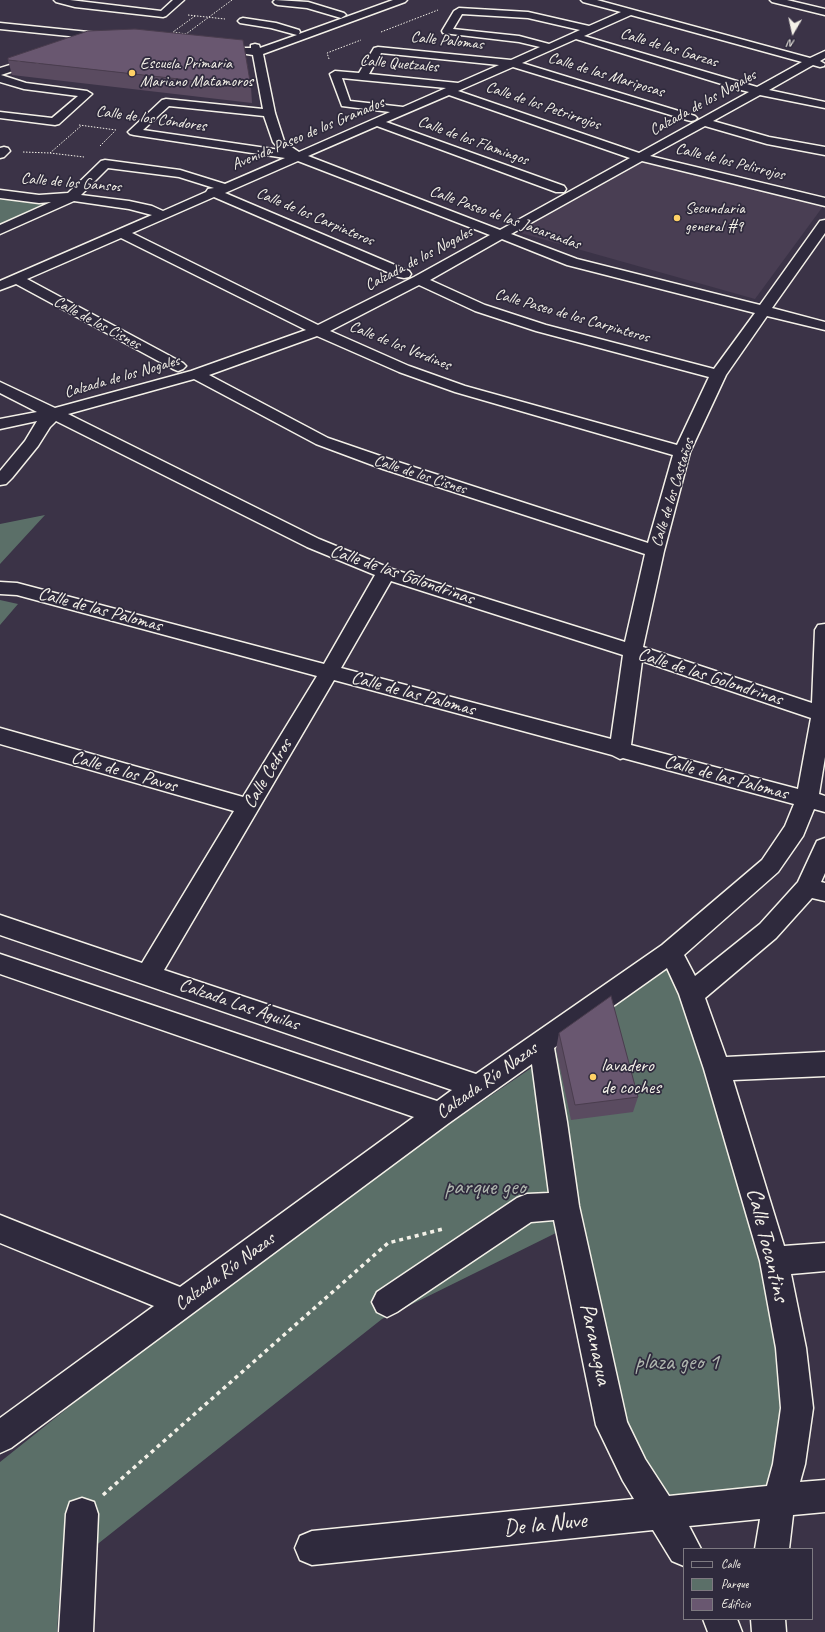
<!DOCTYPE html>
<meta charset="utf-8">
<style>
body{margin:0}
#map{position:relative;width:825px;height:1632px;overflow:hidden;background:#3b3347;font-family:Caveat,sans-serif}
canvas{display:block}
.legend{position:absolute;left:683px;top:1548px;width:130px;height:72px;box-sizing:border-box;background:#2f2a3d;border:1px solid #7e7a81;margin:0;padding:5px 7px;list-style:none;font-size:12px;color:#f4f1e8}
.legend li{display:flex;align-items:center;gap:8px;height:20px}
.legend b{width:20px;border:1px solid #7e7a81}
.north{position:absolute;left:773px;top:12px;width:40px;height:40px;-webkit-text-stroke:3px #2f2a3d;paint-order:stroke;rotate:189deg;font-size:11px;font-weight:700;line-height:16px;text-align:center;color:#f4f1e8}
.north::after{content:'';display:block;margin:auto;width:14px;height:18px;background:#f4f1e8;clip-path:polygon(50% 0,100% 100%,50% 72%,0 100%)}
</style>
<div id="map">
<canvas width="825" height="1632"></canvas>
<ul class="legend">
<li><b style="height:5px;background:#2f2a3d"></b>Calle</li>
<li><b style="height:11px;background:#5b6f68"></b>Parque</li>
<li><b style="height:11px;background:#695770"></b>Edificio</li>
</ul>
<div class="north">N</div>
</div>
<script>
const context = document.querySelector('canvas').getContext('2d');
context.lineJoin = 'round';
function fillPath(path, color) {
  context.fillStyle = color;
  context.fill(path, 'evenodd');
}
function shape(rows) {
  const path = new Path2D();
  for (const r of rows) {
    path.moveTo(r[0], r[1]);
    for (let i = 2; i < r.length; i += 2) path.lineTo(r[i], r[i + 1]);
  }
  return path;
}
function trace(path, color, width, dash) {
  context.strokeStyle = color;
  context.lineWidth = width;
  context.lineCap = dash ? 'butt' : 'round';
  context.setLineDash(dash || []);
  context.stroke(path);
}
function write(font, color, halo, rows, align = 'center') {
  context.font = font + ' Caveat,sans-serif';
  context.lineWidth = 3.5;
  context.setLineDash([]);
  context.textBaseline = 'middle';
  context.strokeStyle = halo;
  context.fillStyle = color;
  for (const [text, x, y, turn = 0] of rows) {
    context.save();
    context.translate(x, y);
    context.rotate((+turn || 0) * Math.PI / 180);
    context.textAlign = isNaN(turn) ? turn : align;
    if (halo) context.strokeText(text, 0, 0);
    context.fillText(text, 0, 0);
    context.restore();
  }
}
const built = shape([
 [643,159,824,205,755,299,517,232]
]);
const green = shape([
 [0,196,57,201,0,227],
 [45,515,0,564,0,524],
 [0,600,18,604,0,625],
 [669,957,769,1260,791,1408,772,1496,663,1503,617,1421,547,1046],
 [540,1062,566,1228,382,1319,61,1573,57,1632,0,1632,0,1462,271,1246]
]);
const pathFar1 = shape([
 [188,15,225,19],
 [195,16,173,32,186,34,232,0],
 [381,32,438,10],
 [329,59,327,53,361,40],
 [79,125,116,130],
 [100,146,115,131],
 [23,152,50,153,84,157],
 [50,153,81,126]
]);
const path = shape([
 [103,1495,388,1243,443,1229]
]);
const minor = shape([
 [54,0,70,0,161,11,173,0,184,0,166,16,163,17,75,7,56,2,54,0],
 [275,0,308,2,344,13,346,15,341,18,307,8,278,5,275,4,273,2,275,0],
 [393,0,407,0,405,2,263,54,275,113,284,141,290,146,299,152,390,112,342,106,330,74,335,71,359,73,374,48,378,47,511,60,540,47,519,42,443,33,442,31,454,11,459,8,528,12,589,26,621,12,583,2,581,0,597,0,810,58,825,51,825,58,820,61,825,64,824,66,820,67,813,65,769,90,825,102,825,108,760,95,713,121,769,137,825,147,825,155,767,144,705,126,650,156,825,198,825,206,642,161,511,234,577,259,760,305,820,221,825,220,825,233,772,308,825,322,825,330,767,316,726,375,690,452,664,551,643,647,812,703,815,630,818,625,825,624,825,757,819,794,825,796,825,812,814,809,803,836,778,872,684,955,695,976,760,924,798,882,817,841,825,838,825,873,821,882,825,883,825,901,812,898,776,938,705,998,726,1057,825,1052,825,1076,733,1080,784,1246,825,1243,825,1271,791,1274,806,1348,813,1408,805,1464,800,1482,825,1480,825,1512,793,1515,789,1549,755,1549,760,1519,689,1526,701,1549,684,1549,684,1566,672,1561,653,1530,312,1565,300,1560,295,1548,300,1536,312,1531,634,1499,623,1481,596,1425,554,1220,531,1222,397,1312,387,1317,377,1312,372,1302,377,1292,517,1198,527,1194,549,1193,532,1064,449,1123,11,1448,0,1453,0,1418,154,1306,0,1243,0,1215,180,1287,414,1117,0,974,0,954,437,1101,452,1090,0,935,0,915,142,963,234,811,0,744,0,728,243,797,317,676,17,595,0,594,0,582,17,583,324,664,375,575,307,547,56,421,50,427,38,446,12,478,6,484,0,485,0,471,25,441,37,421,0,429,0,419,37,412,0,393,0,382,55,408,191,371,306,330,121,238,27,279,183,363,186,366,183,369,178,371,173,369,16,284,0,290,0,281,152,215,129,209,74,201,0,234,0,225,51,202,39,203,0,198,0,190,39,195,68,193,101,161,105,160,180,170,225,184,285,158,134,135,130,134,128,132,162,100,166,99,263,109,253,55,240,53,239,51,244,48,251,48,251,45,255,44,259,45,260,48,297,35,271,28,240,23,238,21,240,19,243,18,276,23,299,30,300,32,299,34,393,0],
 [462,14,528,18,580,30,549,44,519,36,453,29,462,14],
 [631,15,802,62,757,87,584,36,631,15],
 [576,39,741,90,749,92,639,153,458,91,513,67,687,120,691,121,695,120,697,118,695,116,522,63,576,39],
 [381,53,499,65,458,83,369,74,381,53],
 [342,78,362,80,446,88,403,107,350,101,342,78],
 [449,95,630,158,500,230,308,156,377,126,556,192,564,192,566,189,564,186,386,122,449,95],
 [169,106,264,116,273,142,280,150,143,130,169,106],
 [298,161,490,235,414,277,318,325,132,233,214,197,399,277,404,278,409,277,411,274,409,271,225,193,298,161],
 [108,168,179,177,214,188,208,189,206,192,163,211,152,206,129,201,81,195,108,168],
 [502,239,567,265,755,313,714,369,546,325,485,305,430,280,502,239],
 [419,285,475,311,536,331,709,377,677,445,465,386,409,366,330,331,419,285],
 [317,336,399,372,455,392,673,455,648,543,395,461,328,438,209,375,317,336],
 [194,379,316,444,383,469,645,554,625,642,392,569,319,539,68,414,194,379],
 [391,581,623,655,611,739,341,668,391,581],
 [642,661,811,718,798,789,631,745,642,661],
 [334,680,612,755,620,759,623,758,794,804,785,826,762,860,662,945,476,1074,164,970,334,680],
 [667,968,679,994,704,1069,760,1261,776,1348,781,1408,773,1464,767,1486,669,1496,645,1459,627,1422,579,1206,567,1122,554,1048,667,968],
 [770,0,787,0,825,9,825,15,772,2,770,0],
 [0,23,108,34,113,37,108,40,0,29,0,23],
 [39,56,43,57,44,59,43,61,1,75,26,83,87,91,92,94,59,124,55,125,0,118,0,112,52,118,78,96,24,89,0,82,0,68,39,56],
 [4,147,8,148,10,151,4,157,0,158,0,148,4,147],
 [82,1498,94,1502,98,1514,93,1632,59,1632,66,1514,70,1502,82,1498],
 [703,1619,737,1619,742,1632,708,1632,703,1619],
 [751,1619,785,1619,786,1632,752,1632,751,1619]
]);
const wall = shape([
 [8,60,251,87,252,103,12,75],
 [559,1033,638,1097,633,1112,571,1120,556,1049]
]);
const building = shape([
 [135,29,243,40,251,87,8,60,8,58,88,31,135,29],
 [611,996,638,1097,575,1105,559,1033,611,996]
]);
const markers = [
 [132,73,4,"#ffd166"],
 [677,218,4,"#ffd166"],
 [593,1077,4,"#ffd166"]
];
const farStreetnames = [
 ["Calle Palomas",447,41,6],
 ["Calle de las Garzas",669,48,17],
 ["Calle Quetzales",399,64,5],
 ["Calle de las Mariposas",606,75,17],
 ["Calzada de los Nogales",703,103,-29],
 ["Calle de los Petrirrojos",543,106,19],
 ["Calle de los Cóndores",151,119,8],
 ["Avenida Paseo de los Granados",308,134,-23],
 ["Calle de los Flamingos",473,141,20],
 ["Calle de los Pelirrojos",730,162,14],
 ["Calle de los Gansos",71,183,5],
 ["Calle de los Carpinteros",315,217,23],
 ["Calle Paseo de las Jacarandas",505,218,20],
 ["Calzada de los Nogales",419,259,-28],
 ["Calle Paseo de los Carpinteros",572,316,16],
 ["Calle de los Cisnes",97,323,28],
 ["Calle de los Verdines",400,346,22],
 ["Calzada de los Nogales",122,377,-16],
 ["Calle de los Cisnes",420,475,18],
 ["Calle de los Castaños",673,493,-73]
];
const farPoinames = [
 ["Escuela Primaria",140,64],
 ["Mariano Matamoros",140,82],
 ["Secundaria",685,209],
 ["general #9",685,227]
];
const streetNames = [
 ["Calle de las Golondrinas",402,575,19],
 ["Calle de las Palomas",100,610,15],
 ["Calle de las Golondrinas",710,677,18],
 ["Calle de las Palomas",413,694,15],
 ["Calle de los Pavos",124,772,16],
 ["Calle Cedros",268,774,-59],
 ["Calle de las Palomas",726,778,15],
 ["Calzada Las Águilas",239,1005,19],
 ["Calzada Río Nazas",487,1081,-35],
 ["Calzada Río Nazas",225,1272,-36]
];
const poiNames = [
 ["lavadero",601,1066],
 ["de coches",601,1088]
];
const nearParknames = [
 ["parque geo",485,1188],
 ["plaza geo 1",677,1363]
];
const nearStreetnames = [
 ["Calle Tocantins",767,1245,76],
 ["Paranagua",595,1344,78],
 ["De la Nuve",545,1525,-6]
];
fillPath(built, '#493e53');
fillPath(green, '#5b6f68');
trace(minor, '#f4f1e8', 3);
trace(pathFar1, '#f4f1e8', 1, [1.5, 1.5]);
trace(path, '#f4f1e8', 3.5, [4, 4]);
fillPath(minor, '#2f2a3d');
fillPath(wall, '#5a4b60');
fillPath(building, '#695770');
trace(building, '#4a3d4e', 1);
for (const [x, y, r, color] of markers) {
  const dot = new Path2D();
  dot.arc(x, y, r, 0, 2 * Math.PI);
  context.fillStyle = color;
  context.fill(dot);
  trace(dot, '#2f2a3d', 1.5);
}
write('16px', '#f4f1e8', '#2f2a3d', farStreetnames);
write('16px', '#f4f1e8', '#2f2a3d', farPoinames, 'left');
write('19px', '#f4f1e8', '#2f2a3d', streetNames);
write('19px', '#f4f1e8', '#2f2a3d', poiNames, 'left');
write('23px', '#afb6ae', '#2f2a3d', nearParknames);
write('23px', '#f4f1e8', '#2f2a3d', nearStreetnames);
</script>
